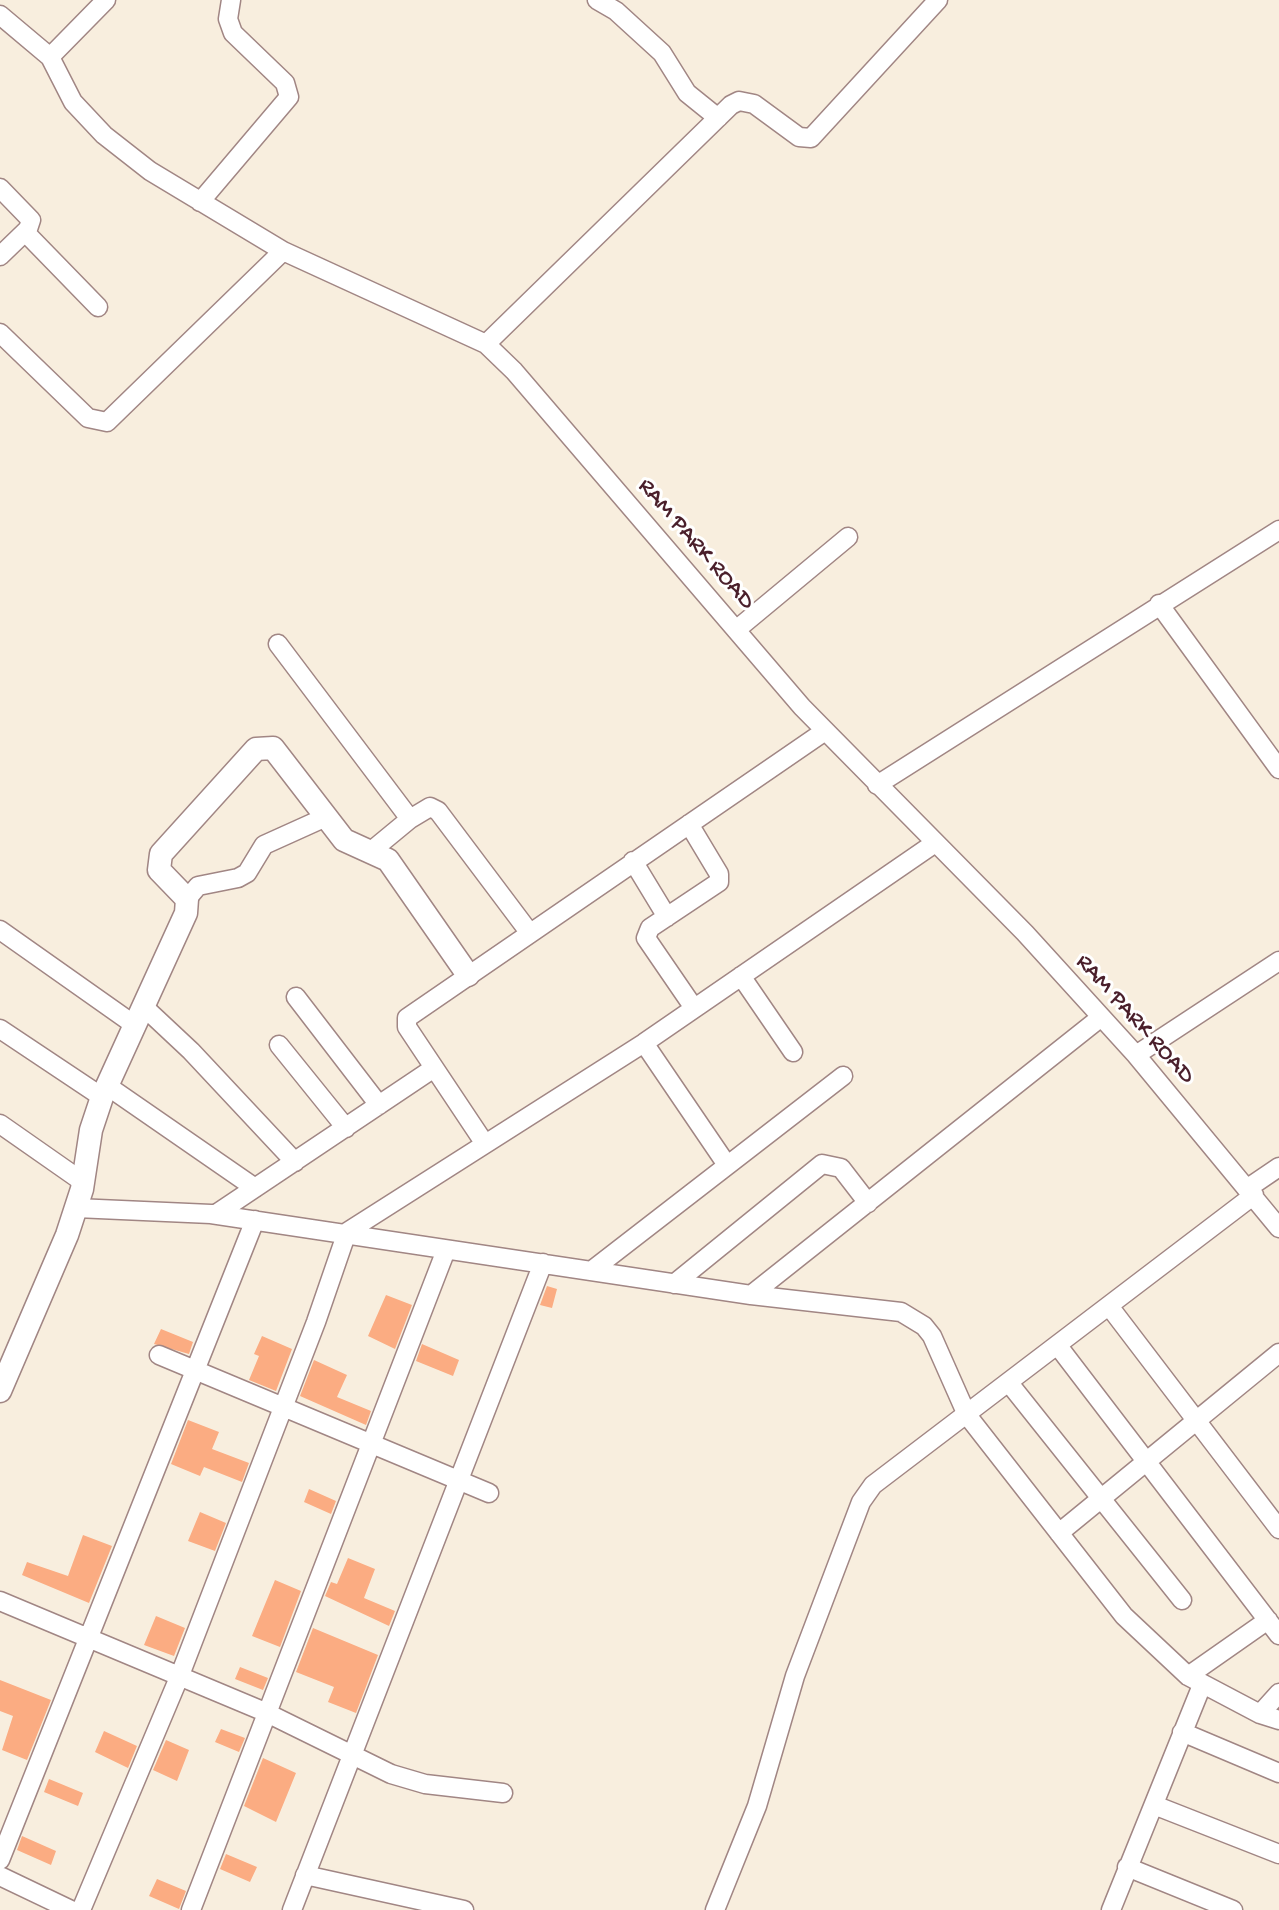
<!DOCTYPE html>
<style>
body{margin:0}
canvas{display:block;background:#f8eede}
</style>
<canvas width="1279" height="1910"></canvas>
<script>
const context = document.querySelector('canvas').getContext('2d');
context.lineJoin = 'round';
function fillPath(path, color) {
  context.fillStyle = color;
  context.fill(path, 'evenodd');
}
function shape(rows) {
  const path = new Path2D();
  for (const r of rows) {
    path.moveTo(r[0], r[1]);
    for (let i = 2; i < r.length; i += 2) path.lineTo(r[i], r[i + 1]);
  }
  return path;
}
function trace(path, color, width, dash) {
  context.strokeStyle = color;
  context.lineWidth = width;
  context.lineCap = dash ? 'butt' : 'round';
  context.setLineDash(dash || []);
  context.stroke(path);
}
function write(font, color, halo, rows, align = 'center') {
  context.font = font + ' "Gochi Hand",sans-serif';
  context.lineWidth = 6;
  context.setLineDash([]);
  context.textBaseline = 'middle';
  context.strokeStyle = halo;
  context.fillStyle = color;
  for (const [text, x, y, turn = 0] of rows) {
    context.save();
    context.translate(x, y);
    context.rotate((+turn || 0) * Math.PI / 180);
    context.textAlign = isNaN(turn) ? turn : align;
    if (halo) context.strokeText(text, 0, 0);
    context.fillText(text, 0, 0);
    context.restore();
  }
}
const building = shape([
 [547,1286,557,1289,552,1308,540,1305],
 [386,1295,412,1305,395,1349,368,1336],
 [161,1329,193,1342,189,1354,154,1344],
 [262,1336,292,1349,276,1391,249,1380,259,1356,254,1354],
 [422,1344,459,1360,453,1376,416,1361],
 [314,1360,347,1375,337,1397,371,1411,366,1425,300,1396],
 [188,1420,219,1432,212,1449,249,1463,242,1482,204,1467,200,1476,171,1464],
 [309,1489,336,1501,331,1514,304,1502],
 [200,1512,226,1523,215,1551,188,1541],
 [83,1535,112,1546,89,1603,22,1575,27,1562,68,1576],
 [348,1558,375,1569,364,1598,395,1611,389,1626,325,1596,331,1582,337,1584],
 [275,1580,301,1591,280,1647,252,1636],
 [156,1616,185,1628,174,1656,144,1645],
 [313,1628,378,1655,356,1713,328,1702,334,1687,296,1672],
 [240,1667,268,1678,263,1690,235,1679],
 [0,1680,51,1700,27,1760,2,1750,13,1716,0,1711],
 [221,1729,245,1738,239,1752,215,1742],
 [104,1731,137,1746,128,1768,95,1752],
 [166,1740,189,1750,177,1781,153,1770],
 [263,1758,296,1773,276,1822,244,1806],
 [49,1779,83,1793,78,1806,44,1792],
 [22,1836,56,1851,51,1865,17,1850],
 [226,1854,257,1867,250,1882,220,1869],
 [157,1879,186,1891,179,1909,149,1896]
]);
const minor = shape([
 [597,0,616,11,662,53,687,93,718,118],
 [0,15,50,57,73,102,104,135,150,171,283,251],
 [50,57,106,0],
 [0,188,31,220,28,229,0,256],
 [200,202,289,97,285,83,233,33,228,19,231,0],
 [25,232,98,307],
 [0,333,88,418,107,422,283,251,486,344,514,371,802,707,1025,933,1136,1055,1279,1228],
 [486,344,731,105,739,101,754,104,799,137,811,138,938,0],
 [1159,604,1279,769],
 [736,630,848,537],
 [278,644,410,819,370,852],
 [877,785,1279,530],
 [410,819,430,807,438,811,529,932],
 [689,824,719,874,719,882,650,928,646,938,694,1008],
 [633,861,667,917],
 [187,899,198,886,238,878,247,873,264,845,326,817],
 [0,930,136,1026],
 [741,976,793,1052],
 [296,997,379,1105],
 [144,1007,191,1051,295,1162],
 [0,1029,102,1097],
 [644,1043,727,1165],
 [279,1045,346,1128],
 [1136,1055,1279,961],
 [106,1085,255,1188],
 [0,1124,83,1182],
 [485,1144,407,1027,407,1018,825,731],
 [1248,1188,1279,1167],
 [76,1208,211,1214,751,1295,901,1312,924,1326,932,1336,967,1415,1124,1616,1188,1676,1260,1714,1279,1720],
 [216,1214,434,1068],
 [591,1271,843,1076],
 [674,1284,822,1164,841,1168,868,1203],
 [751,1295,1100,1018],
 [1109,1306,1279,1529],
 [1058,1346,1279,1635],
 [159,1355,489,1493],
 [1009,1383,1182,1600],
 [1059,1533,1279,1353],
 [0,1601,265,1712,391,1774,425,1784,503,1793],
 [1188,1676,1268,1620],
 [1260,1714,1279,1693],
 [1182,1732,1279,1773],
 [1154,1805,1279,1854],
 [0,1860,255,1220],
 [1127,1867,1233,1910],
 [305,1875,464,1910],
 [0,1876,71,1910],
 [81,1910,180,1675,316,1322,347,1232,644,1043,935,843],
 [191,1910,446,1250],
 [292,1910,543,1263],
 [715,1910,757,1806,795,1676,861,1502,873,1485,1254,1195],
 [1111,1910,1202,1685]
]);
const tertiary = shape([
 [0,1391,67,1235,82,1189,91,1130,102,1097,186,913,187,899,159,870,161,854,256,749,273,748,344,840,388,860,468,975]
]);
const streetNames = [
 ["RAM PARK ROAD",695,545,49],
 ["RAM PARK ROAD",1134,1020,48]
];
fillPath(building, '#fbac82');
trace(minor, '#a18684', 21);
trace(tertiary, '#a18684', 25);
trace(minor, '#fff', 18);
trace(tertiary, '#fff', 22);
write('24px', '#4a1f2b', '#fff', streetNames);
</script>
